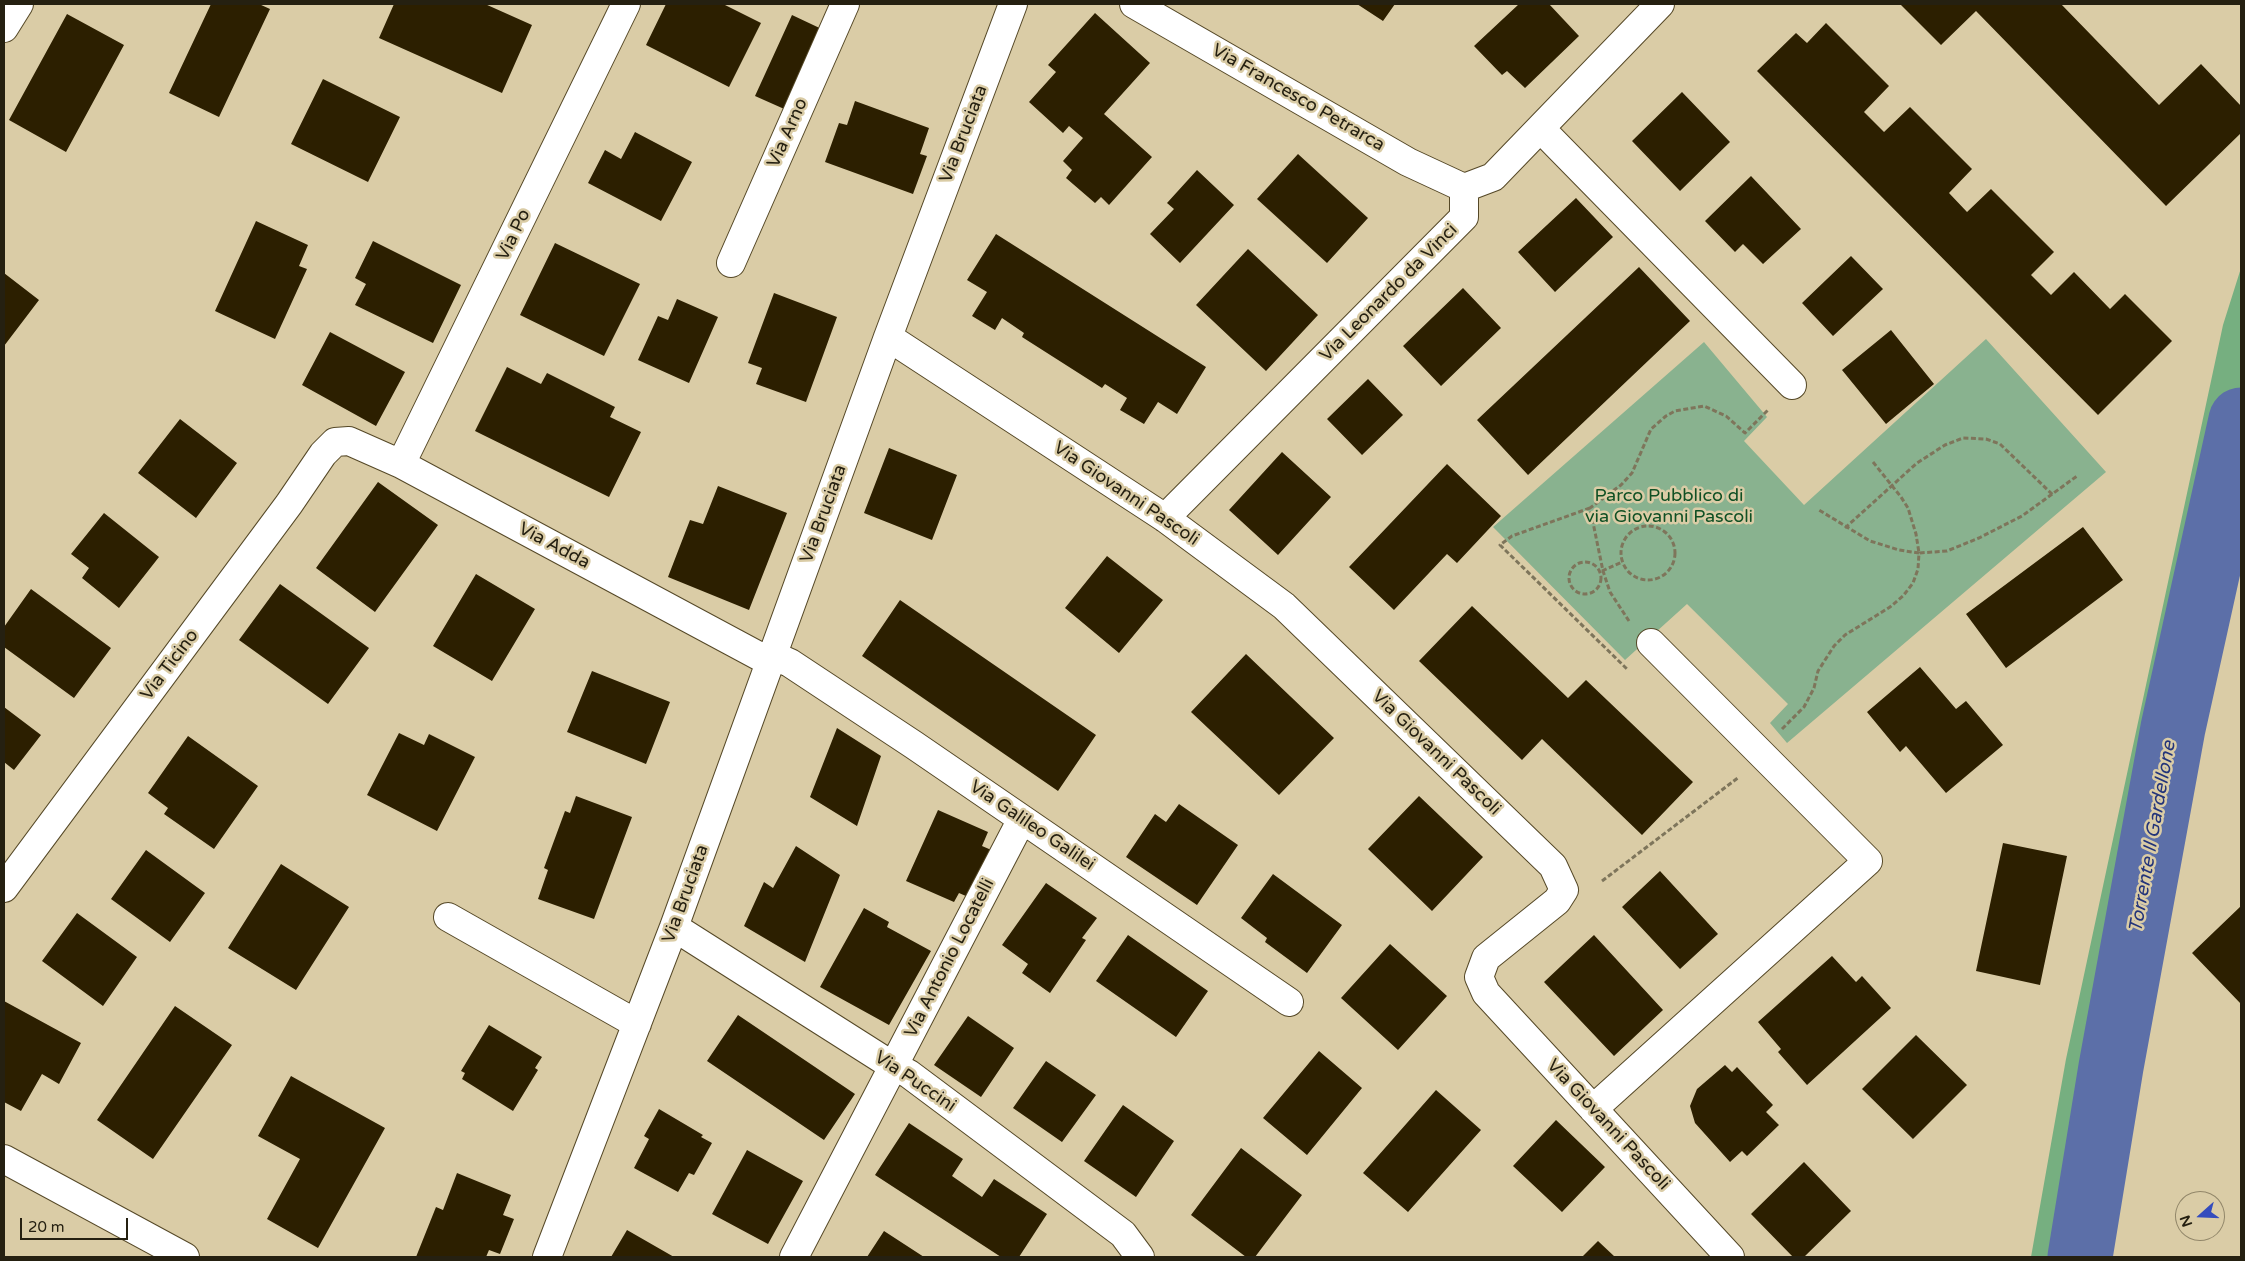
<!DOCTYPE html>
<style>
body{margin:0}
#map{position:relative;width:2245px;height:1261px;overflow:hidden;background:#dacca6;font-family:"Varela Round",sans-serif}
canvas{display:block}
.frame{position:absolute;inset:0;border:5px solid #252011;pointer-events:none}
.north{position:absolute;left:2175px;top:1191px;width:50px;height:50px;box-sizing:border-box;background:#dacca6;border:1px solid #92876a;border-radius:50%;rotate:250deg;font-size:14px;font-weight:700;line-height:20px;text-align:center;color:#252011}
.north::after{content:'';display:block;margin:auto;width:18px;height:22px;background:#344cbd;clip-path:polygon(50% 0,100% 100%,50% 72%,0 100%)}
.scale{position:absolute;left:20px;top:1218px;width:108px;height:22px;box-sizing:border-box;border:2px solid #252011;border-top:0;padding-left:6px;font-size:15px;line-height:18px;white-space:nowrap;color:#252011;-webkit-text-stroke:4px #dacca6;paint-order:stroke}
</style>
<div id="map">
<canvas width="2245" height="1261"></canvas>
<div class="frame"></div>
<div class="north">N</div>
<div class="scale">20 m</div>
</div>
<script>
const context = document.querySelector('canvas').getContext('2d');
context.lineJoin = 'round';
function fillPath(path, color) {
  context.fillStyle = color;
  context.fill(path, 'evenodd');
}
function shape(rows) {
  const path = new Path2D();
  for (const r of rows) {
    if (r.length === 3) {
      path.moveTo(r[0] + r[2], r[1]);
      path.arc(r[0], r[1], r[2], 0, 2 * Math.PI);
      continue;
    }
    path.moveTo(r[0], r[1]);
    for (let i = 2; i < r.length; i += 2) path.lineTo(r[i], r[i + 1]);
  }
  return path;
}
function trace(path, color, width, dash) {
  context.strokeStyle = color;
  context.lineWidth = width;
  context.lineCap = dash ? 'butt' : 'round';
  context.setLineDash(dash || []);
  context.stroke(path);
}
function write(font, color, halo, rows, align = 'center') {
  context.font = font + ' "Varela Round",sans-serif';
  context.lineWidth = 5;
  context.setLineDash([]);
  context.textBaseline = 'middle';
  context.strokeStyle = halo;
  context.fillStyle = color;
  for (const [text, x, y, turn = 0] of rows) {
    context.save();
    context.translate(x, y);
    context.rotate((+turn || 0) * Math.PI / 180);
    context.textAlign = isNaN(turn) ? turn : align;
    if (halo) context.strokeText(text, 0, 0);
    context.fillText(text, 0, 0);
    context.restore();
  }
}
const green = shape([
 [1986,339,2106,472,1787,743,1770,723,1788,704,1687,604,1625,660,1493,527,1704,342,1767,417,1744,441,1804,505]
]);
const forest = shape([
 [2241,268,2241,572,2231,599,2200,746,2098,1257,2031,1257,2066,1059,2223,325]
]);
const river = shape([
 [2080,1257,2111,1067,2173,728,2241,420]
]);
const building = shape([
 [211,4,259,4,270,9,219,117,169,93],
 [394,4,485,4,532,25,502,93,379,38],
 [666,4,723,4,761,23,729,87,646,45],
 [1357,4,1395,4,1383,21],
 [1519,4,1549,4,1579,36,1525,88,1507,71,1502,75,1474,46],
 [1900,4,2061,4,2159,105,2201,64,2241,106,2241,133,2166,206,1976,11,1941,45],
 [1095,13,1150,63,1104,114,1152,157,1109,205,1101,197,1095,203,1066,178,1072,170,1063,161,1083,138,1069,126,1063,133,1029,102,1056,72,1048,65],
 [67,14,124,45,66,152,9,120],
 [792,15,828,32,791,112,755,96],
 [1826,23,1889,86,1864,112,1884,132,1910,107,1972,169,1949,193,1967,212,1991,189,2054,252,2031,275,2051,295,2074,272,2110,309,2125,294,2172,341,2098,415,1757,71,1796,33,1807,43],
 [323,79,400,117,368,182,291,144],
 [1682,92,1730,142,1680,191,1632,141],
 [855,101,929,128,920,154,927,156,913,194,825,162,839,123,847,125],
 [635,132,692,162,661,221,588,183,605,150,621,159],
 [1298,154,1368,218,1327,263,1257,199],
 [1197,170,1234,205,1180,263,1150,234,1174,209,1167,203],
 [1751,176,1801,229,1763,264,1743,244,1735,252,1705,221],
 [1576,198,1613,237,1555,292,1518,252],
 [256,221,308,245,299,266,307,269,275,339,215,311],
 [996,234,1206,367,1177,414,1158,402,1144,424,1120,410,1127,398,1105,384,1102,388,1022,337,1024,333,1002,318,995,330,972,316,987,292,967,280],
 [373,241,461,285,433,343,355,305,366,284,355,278],
 [555,243,640,284,604,356,520,315],
 [1248,249,1318,315,1266,371,1196,305],
 [1851,256,1883,289,1833,336,1802,303],
 [1639,267,1690,321,1528,475,1477,420],
 [4,273,39,300,4,346],
 [1463,288,1501,328,1441,386,1403,346],
 [774,293,837,317,806,402,756,384,762,368,748,363],
 [677,299,718,317,689,383,638,360,658,316,668,320],
 [1891,330,1934,384,1886,424,1842,370],
 [330,332,405,372,376,426,302,385],
 [507,367,541,384,547,373,615,407,610,417,641,432,609,497,475,431],
 [1368,379,1403,415,1362,455,1327,419],
 [180,419,237,463,196,518,138,473],
 [889,448,957,475,932,540,864,513],
 [1282,452,1331,497,1278,555,1229,510],
 [1447,464,1501,516,1457,563,1447,554,1394,610,1349,567],
 [378,482,438,525,375,612,316,568],
 [718,486,787,513,749,610,668,577,690,520,703,524],
 [104,513,159,557,119,608,82,578,89,568,71,554],
 [2083,527,2123,580,2006,668,1966,614],
 [1107,556,1163,600,1119,653,1065,608],
 [476,574,535,609,492,681,433,646],
 [280,584,369,648,328,704,239,640],
 [31,589,111,648,74,698,4,647,4,627],
 [900,600,1096,735,1058,791,862,656],
 [1472,606,1568,698,1586,680,1693,782,1642,835,1542,739,1522,760,1419,661],
 [1246,654,1334,738,1279,795,1191,712],
 [1920,667,1956,709,1966,701,2003,745,1946,793,1906,746,1900,752,1867,712],
 [592,671,670,702,646,764,567,732],
 [4,707,41,735,14,770,4,762],
 [837,728,881,756,857,826,810,797],
 [399,733,424,745,429,734,475,757,437,831,367,795],
 [188,736,258,786,214,849,164,814,168,808,148,793],
 [576,796,632,817,594,919,538,899,548,870,544,868,565,811,570,813],
 [1419,796,1483,857,1432,911,1368,849],
 [1179,804,1238,845,1197,905,1126,857,1155,814,1166,822],
 [938,810,988,832,982,846,996,852,975,900,959,893,954,902,906,881],
 [2003,843,2067,856,2040,985,1976,971],
 [796,846,840,875,805,962,744,926,764,882,773,888],
 [146,850,205,893,170,942,111,899],
 [281,864,349,907,296,990,228,948],
 [1660,871,1718,934,1680,969,1622,907],
 [1273,874,1342,925,1307,973,1265,942,1267,938,1241,918],
 [1046,883,1097,918,1082,938,1086,940,1050,993,1022,973,1028,964,1002,945],
 [2241,906,2241,1004,2192,953],
 [864,908,889,922,887,927,931,951,889,1025,820,987],
 [77,913,137,957,103,1006,42,961],
 [1128,935,1208,991,1176,1037,1096,981],
 [1594,935,1663,1010,1614,1056,1544,982],
 [1390,944,1447,996,1398,1050,1341,998],
 [1832,956,1856,982,1862,976,1891,1008,1807,1085,1778,1052,1781,1049,1758,1022],
 [4,1001,81,1043,59,1084,42,1074,21,1111,4,1102],
 [175,1006,232,1045,153,1159,97,1120],
 [738,1015,855,1094,824,1140,707,1061],
 [968,1016,1014,1048,981,1097,934,1065],
 [489,1025,542,1057,535,1068,538,1070,513,1111,462,1079,465,1073,461,1071],
 [1916,1035,1967,1085,1913,1139,1862,1089],
 [1319,1051,1362,1088,1307,1155,1263,1118],
 [1046,1061,1096,1095,1062,1142,1013,1108],
 [1725,1065,1732,1072,1737,1067,1773,1105,1766,1112,1779,1125,1747,1156,1742,1151,1730,1162,1695,1123,1690,1106,1697,1089],
 [291,1076,385,1128,318,1248,267,1219,300,1159,258,1136],
 [1436,1090,1481,1130,1408,1212,1363,1173],
 [1123,1105,1174,1141,1136,1197,1084,1161],
 [659,1109,703,1135,701,1137,712,1143,694,1175,689,1173,678,1192,634,1168,649,1139,644,1136],
 [1556,1120,1605,1167,1562,1212,1513,1166],
 [909,1123,963,1159,952,1176,982,1197,994,1179,1047,1214,1019,1257,1001,1257,875,1175],
 [1241,1148,1302,1195,1255,1257,1246,1257,1191,1215],
 [747,1150,803,1181,768,1244,712,1214],
 [1804,1162,1851,1211,1804,1257,1793,1257,1751,1214],
 [457,1173,511,1195,503,1215,514,1219,500,1254,489,1250,486,1257,416,1257,436,1207,443,1210],
 [627,1230,674,1257,611,1257],
 [884,1231,924,1257,867,1257],
 [1598,1241,1615,1257,1582,1257]
]);
const path = shape([
 [1873,462,1901,497,1908,508,1916,534,1919,553,1947,551,1979,538,2022,516,2077,476],
 [1590,508,1512,536,1500,545,1628,670],
 [1648,553,27],
 [1845,528,1917,463,1945,445,1963,438,1986,439,2000,444,2053,495],
 [1585,578,16],
 [1602,571,1622,562],
 [1629,621,1610,592,1603,571,1590,508,1621,485,1632,473,1651,429,1666,416,1675,411,1704,406,1726,416,1745,433,1769,409],
 [1782,729,1804,707,1814,688,1818,671,1834,646,1845,635,1890,607,1903,596,1913,583,1918,569,1919,553,1899,550,1870,541,1819,510],
 [1602,881,1739,777]
]);
const minor = shape([
 [1134,4,1408,162,1464,188],
 [4,28,19,4],
 [1541,129,1792,385],
 [1464,188,1493,177,1660,4],
 [731,263,845,4],
 [888,337,1165,518,1284,606,1553,866,1564,890,1557,901,1486,958,1479,977,1486,993,1730,1257],
 [401,464,626,4],
 [1165,518,1464,217,1464,188],
 [772,655,790,663,914,745,1289,1002],
 [4,888,289,504,323,454,335,442,349,441,401,464,770,662],
 [448,917,637,1024],
 [674,927,885,1061,909,1074,1123,1234,1140,1257],
 [1593,1109,1868,861,1651,643],
 [4,1159,185,1257],
 [547,1257,674,927,888,337,1013,4],
 [794,1257,1022,819]
]);
const streetNames = [
 ["Via Francesco Petrarca",1298,98,30],
 ["Via Arno",788,133,-66],
 ["Via Bruciata",964,134,-69],
 ["Via Po",514,235,-64],
 ["Via Leonardo da Vinci",1389,293,-45],
 ["Via Giovanni Pascoli",1126,494,34],
 ["Via Bruciata",824,514,-70],
 ["Via Adda",554,546,28],
 ["Via Ticino",170,665,-53],
 ["Via Giovanni Pascoli",1436,753,44],
 ["Via Galileo Galilei",1032,826,34],
 ["Via Bruciata",686,894,-70],
 ["Via Antonio Locatelli",950,958,-63],
 ["Via Puccini",915,1082,34],
 ["Via Giovanni Pascoli",1608,1125,47]
];
const parkNames = [
 ["Parco Pubblico di",1669,496],
 ["via Giovanni Pascoli",1669,517]
];
const waterNames = [
 ["Torrente Il Gardellone",2153,837,-80]
];
fillPath(green, '#89b28f');
fillPath(forest, '#76af80');
trace(river, '#5c6fa8', 65);
fillPath(building, '#2c1f00');
trace(minor, '#554827', 30);
trace(path, '#7e755b', 3, [5, 2.5]);
trace(minor, '#fff', 28);
write('18px', '#252011', '#dacca6', streetNames);
write('18px', '#0f5024', '#dacca6', parkNames);
write('italic 19px', '#23347a', '#dacca6', waterNames);
</script>
